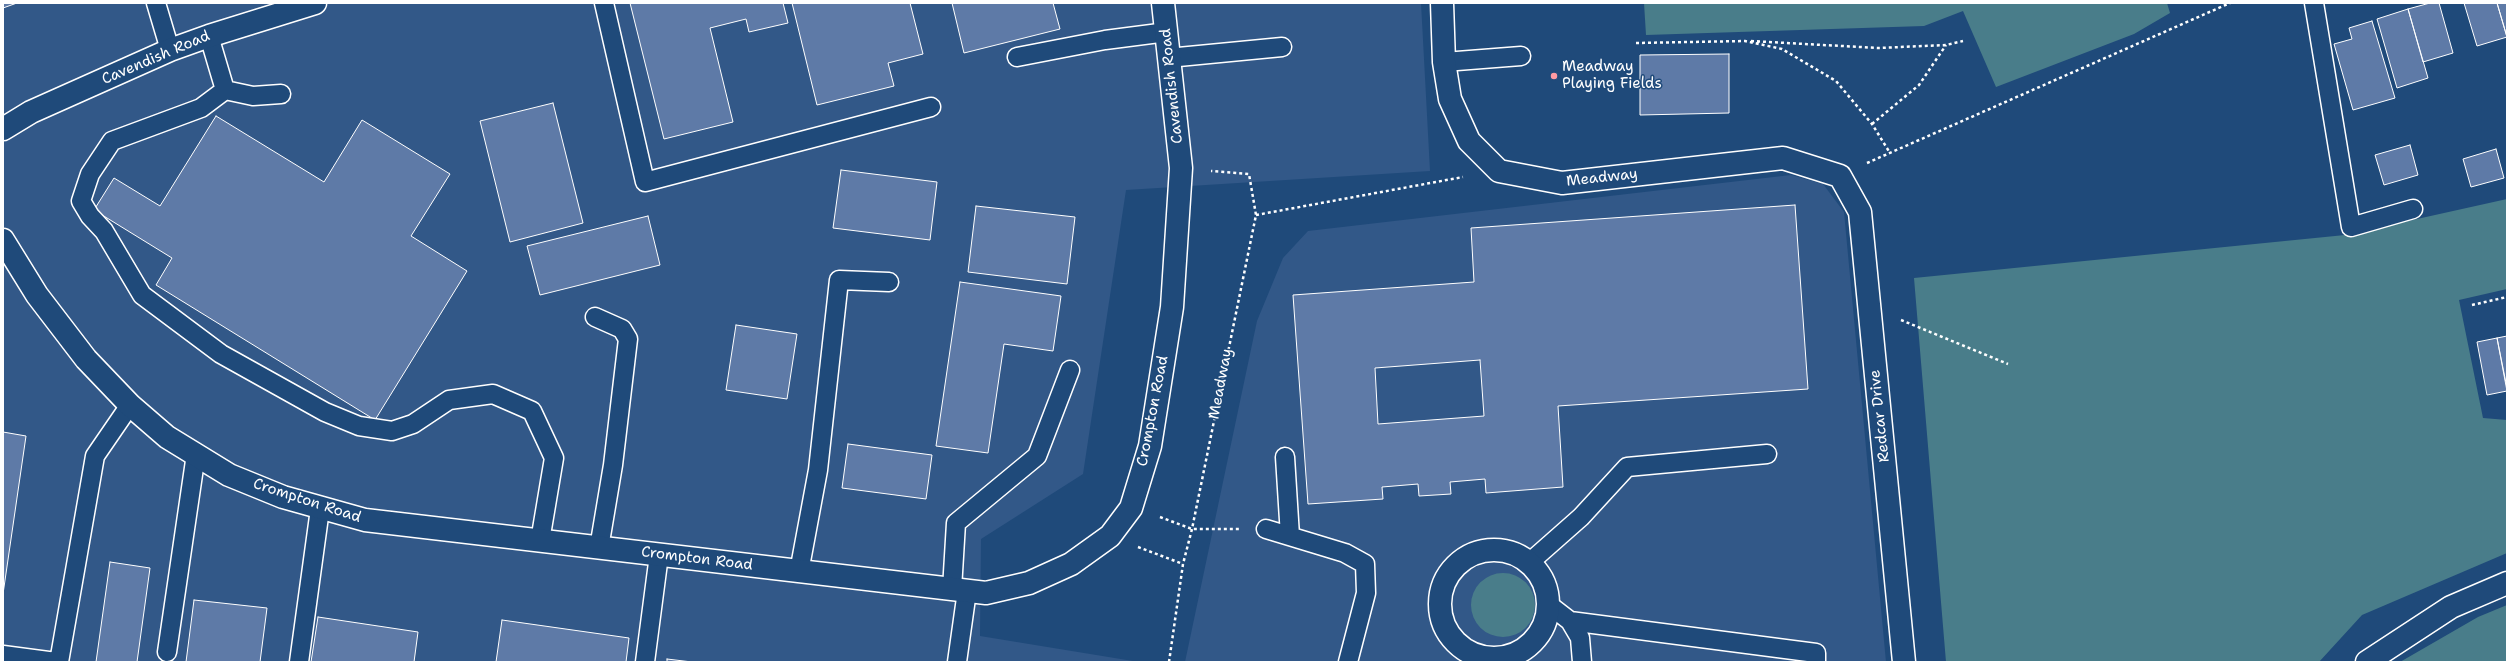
<!DOCTYPE html>
<style>
body{margin:0}
#map{position:relative;width:2510px;height:665px;overflow:hidden;background:#1f4a7a;font-family:"Shantell Sans",sans-serif}
canvas{display:block}
.frame{position:absolute;inset:0;border:4px solid #fff;pointer-events:none}
</style>
<div id="map">
<canvas width="2510" height="665"></canvas>
<div class="frame"></div>
</div>
<script>
const context = document.querySelector('canvas').getContext('2d');
context.lineJoin = 'round';
function fillPath(path, color) {
  context.fillStyle = color;
  context.fill(path, 'evenodd');
}
function shape(rows) {
  const path = new Path2D();
  for (const r of rows) {
    if (r.length === 3) {
      path.moveTo(r[0] + r[2], r[1]);
      path.arc(r[0], r[1], r[2], 0, 2 * Math.PI);
      continue;
    }
    path.moveTo(r[0], r[1]);
    for (let i = 2; i < r.length; i += 2) path.lineTo(r[i], r[i + 1]);
  }
  return path;
}
function trace(path, color, width, dash) {
  context.strokeStyle = color;
  context.lineWidth = width;
  context.lineCap = dash ? 'butt' : 'round';
  context.setLineDash(dash || []);
  context.stroke(path);
}
function write(font, color, halo, rows, align = 'center') {
  context.font = font + ' "Shantell Sans",sans-serif';
  context.lineWidth = 3;
  context.setLineDash([]);
  context.textBaseline = 'middle';
  context.strokeStyle = halo;
  context.fillStyle = color;
  for (const [text, x, y, turn = 0] of rows) {
    context.save();
    context.translate(x, y);
    context.rotate((+turn || 0) * Math.PI / 180);
    context.textAlign = isNaN(turn) ? turn : align;
    if (halo) context.strokeText(text, 0, 0);
    context.fillText(text, 0, 0);
    context.restore();
  }
}
const built = shape([
 [3,3,1421,3,1430,171,1126,190,1083,474,981,539,980,636,1139,662,3,662],
 [1791,175,1823,184,1844,212,1886,662,1185,662,1257,321,1283,258,1308,231]
]);
const green = shape([
 [1644,3,2167,3,2170,13,2134,34,1996,87,1963,11,1924,26,1646,35],
 [2507,199,2507,289,2459,300,2483,418,2507,420,2507,553,2362,615,2319,662,1946,662,1914,278,2345,235],
 [1503,605,32],
 [2507,605,2507,662,2400,662,2478,617]
]);
const building = shape([
 [3,3,17,3,3,8,3,3],
 [630,3,783,3,788,23,749,32,746,19,710,28,733,122,664,139,630,3],
 [792,3,910,3,923,54,888,63,894,86,817,105,792,3],
 [952,3,1053,3,1060,29,964,53,952,3],
 [2430,3,2439,3,2453,53,2423,62,2408,9,2430,3],
 [2464,3,2497,3,2507,37,2477,46,2464,3],
 [2497,3,2507,3,2507,37,2497,3],
 [2408,9,2428,78,2397,88,2377,19,2408,9],
 [2372,21,2395,98,2353,110,2334,44,2352,39,2349,28,2372,21],
 [1729,54,1729,113,1640,115,1640,55,1729,54],
 [553,103,583,223,510,242,480,121,553,103],
 [216,116,324,182,362,120,450,174,411,236,467,271,375,420,156,285,172,258,94,210,114,178,160,206,216,116],
 [2410,145,2418,175,2384,185,2375,155,2410,145],
 [2496,149,2504,178,2471,187,2463,159,2496,149],
 [841,170,937,182,930,240,833,228,841,170],
 [1795,205,1808,389,1558,406,1563,487,1486,493,1485,479,1450,482,1451,494,1419,496,1418,484,1382,487,1383,499,1308,504,1293,295,1474,282,1471,228,1795,205],
 [1480,360,1484,416,1378,424,1375,368,1480,360],
 [976,206,1075,217,1067,284,968,272,976,206],
 [648,216,660,265,540,295,527,246,648,216],
 [960,282,1061,296,1053,351,1004,344,988,453,936,446,960,282],
 [736,325,797,334,787,399,726,390,736,325],
 [2507,336,2507,388,2497,338,2507,336],
 [2497,338,2507,391,2487,395,2477,342,2497,338],
 [3,432,26,436,3,594,3,432],
 [848,444,932,455,926,499,842,488,848,444],
 [110,562,150,568,137,662,96,662,110,562],
 [194,600,267,608,260,662,186,662,194,600],
 [318,617,418,632,414,662,311,662,318,617],
 [502,620,629,638,626,662,496,662,502,620],
 [667,659,692,662,667,662,667,659]
]);
const path = shape([
 [1751,41,1878,48,1946,45,1963,41],
 [1636,43,1745,41,1782,49,1836,81,1872,124,1890,153],
 [1872,124,1919,85,1946,45],
 [1867,163,2230,3],
 [1256,215,1463,177],
 [2472,305,2507,297],
 [1901,320,2008,364],
 [1160,517,1192,529,1239,529],
 [1138,547,1183,564],
 [1169,662,1183,564,1192,529,1256,215,1249,174,1211,171]
]);
const lane = shape([
 [156,3,170,50],
 [604,3,645,182,931,107],
 [2314,3,2351,227,2413,209],
 [209,36,225,90,201,108,112,141,90,174,81,201,90,216,104,231,142,295,221,354,325,412,359,426,392,431,413,424,449,400,493,394,532,411,554,458,540,541],
 [1017,57,1105,40,1167,32],
 [1168,58,1282,47],
 [1444,62,1521,56],
 [225,90,253,96,281,94],
 [595,317,622,329,628,339,613,465,599,548],
 [1285,457,1290,536],
 [1266,529,1345,553,1365,564,1366,593,1348,662],
 [1530,562,1581,517,1627,467,1767,454],
 [799,572,818,470,839,280,889,282],
 [952,589,956,523,1037,456,1070,370],
 [1548,604,1570,621,1580,638,1582,662],
 [1570,621,1816,653,1816,662],
 [167,652,196,454],
 [3,655,56,662],
 [59,662,95,456,130,405],
 [299,662,320,509],
 [645,662,659,555],
 [957,662,967,591]
]);
const street = shape([
 [1442,3,1444,62,1450,99,1469,141,1499,171,1562,183,1783,158,1840,176,1860,212,1904,662],
 [3,129,31,112,170,50,209,36,315,3],
 [3,240,37,295,86,359,130,405,167,437,229,475,283,497,365,520,986,593,1029,583,1071,564,1110,536,1131,508,1150,446,1172,307,1181,168,1163,3],
 [1494,604,54]
]);
const secondary = shape([
 [2367,662,2451,607,2507,583]
]);
const markers = [
 [1554,76,4,"#ff9aa2"]
];
const streetNames = [
 ["Cavendish Road",156,58,-23],
 ["Cavendish Road",1172,86,-96],
 ["Meadway",1602,178,-6],
 ["Meadway",1221,384,-79],
 ["Crompton Road",1153,411,-79],
 ["Redcar Drive",1880,416,-96],
 ["Crompton Road",307,501,18],
 ["Crompton Road",697,559,7]
];
const poiNames = [
 ["Meadway",1562,67],
 ["Playing Fields",1562,84]
];
fillPath(built, '#325888');
fillPath(green, '#497d8a');
fillPath(building, '#5e7aa7');
trace(building, '#fff', 1);
trace(lane, '#fff', 21);
trace(street, '#fff', 25);
trace(secondary, '#fff', 25);
trace(path, '#fff', 2.5, [3, 3]);
trace(lane, '#1f4a7a', 18);
trace(street, '#1f4a7a', 22);
trace(secondary, '#1f4a7a', 22);
for (const [x, y, r, color] of markers) {
  const dot = new Path2D();
  dot.arc(x, y, r, 0, 2 * Math.PI);
  context.fillStyle = color;
  context.fill(dot);
  trace(dot, '#1f4a7a', 1.5);
}
write('15px', '#fff', '#1f4a7a', streetNames);
write('15px', '#fff', '#1f4a7a', poiNames, 'left');
</script>
